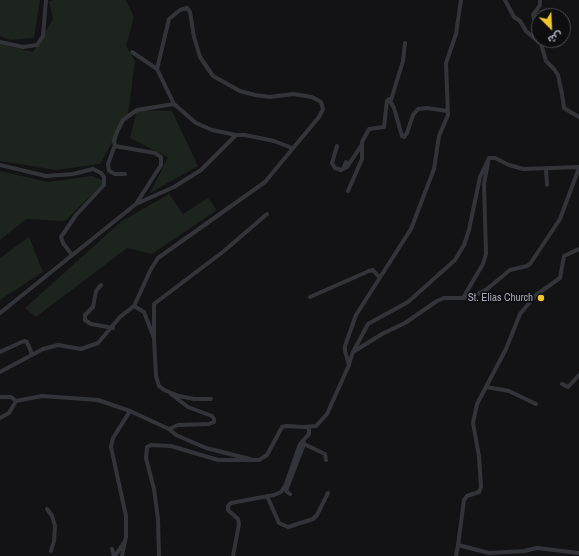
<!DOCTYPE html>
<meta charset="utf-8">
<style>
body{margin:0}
#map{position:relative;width:579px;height:556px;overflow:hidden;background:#131214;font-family:"Archivo Narrow","Noto Sans Arabic",sans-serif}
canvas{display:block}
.north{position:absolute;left:531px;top:8px;width:40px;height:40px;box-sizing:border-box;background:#0e0d0f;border:1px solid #4a4b51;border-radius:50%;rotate:156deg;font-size:11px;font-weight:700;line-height:16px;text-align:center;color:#a4a7b4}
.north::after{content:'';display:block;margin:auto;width:14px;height:18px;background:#f0c62f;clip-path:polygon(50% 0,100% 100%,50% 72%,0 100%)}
</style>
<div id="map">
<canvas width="579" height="556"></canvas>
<div class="north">ش</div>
</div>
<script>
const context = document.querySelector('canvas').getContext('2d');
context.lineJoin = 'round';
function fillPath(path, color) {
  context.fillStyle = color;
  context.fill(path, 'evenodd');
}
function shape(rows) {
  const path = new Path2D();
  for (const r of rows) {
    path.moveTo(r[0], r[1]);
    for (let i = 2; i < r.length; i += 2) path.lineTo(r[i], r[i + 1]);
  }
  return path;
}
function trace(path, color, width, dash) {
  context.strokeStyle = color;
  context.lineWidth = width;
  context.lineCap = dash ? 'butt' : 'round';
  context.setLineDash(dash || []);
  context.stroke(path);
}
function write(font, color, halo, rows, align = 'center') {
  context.font = font + ' "Archivo Narrow",sans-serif';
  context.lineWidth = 3.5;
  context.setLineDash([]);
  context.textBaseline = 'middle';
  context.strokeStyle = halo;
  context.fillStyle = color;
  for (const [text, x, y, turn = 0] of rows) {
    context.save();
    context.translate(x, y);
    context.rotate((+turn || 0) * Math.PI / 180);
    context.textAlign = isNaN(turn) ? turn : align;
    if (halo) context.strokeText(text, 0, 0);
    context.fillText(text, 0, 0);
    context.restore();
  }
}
const green = shape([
 [0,0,40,0,34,38,10,40,0,36],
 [53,0,126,0,134,17,126,46,135,61,128,114,100,164,56,170,0,161,0,44,33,52,53,19,49,2],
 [137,110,172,111,198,166,150,193,168,157,130,138],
 [0,171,48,182,92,176,105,181,65,221,26,219,0,240],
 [169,194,183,214,208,198,217,210,152,254,127,248,36,317,25,308,122,221],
 [29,237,43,272,0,300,0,258]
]);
const minor = shape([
 [505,0,514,17,520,21,526,31,541,44],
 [539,36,533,15,540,5,540,0],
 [540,40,546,61,554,69,558,75,562,94,564,108,579,117],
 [0,42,23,47,37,45,43,36,46,0],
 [132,52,157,69,174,104,196,123,212,130,236,135,245,135,274,141,292,148],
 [391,100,403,61,405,43],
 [115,145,108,164,109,171,115,174,125,174],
 [337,146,332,163,335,168,341,170,347,167,361,146],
 [0,165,46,176,73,174,93,169,101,173,104,177,104,185,76,215,61,237,63,243,72,255],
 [343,169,346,162],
 [546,169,547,185],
 [348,191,362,159,362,142,369,129,384,127,387,101,389,99,394,108,402,136,404,137,407,133,413,115,418,109,427,108,447,111],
 [136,204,161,165,161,157,155,153,115,146,114,141,117,132,123,120,137,110,174,104],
 [101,285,96,291,93,307,85,315,85,320,91,324,113,328],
 [310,297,369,271,373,270,379,277],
 [463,298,483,264,486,254,484,184,488,163],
 [134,306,144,312,154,338,156,376,159,386,164,390,179,396,194,399,211,399],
 [0,313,136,204,174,187,201,170,236,135],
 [154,338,154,304,224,251,267,214],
 [0,352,24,341,27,342,32,354],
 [353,352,368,324,408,302,455,260,464,245,469,230,480,177,489,158,495,158,509,165,523,169,579,167],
 [349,364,353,352,382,334,405,323,437,301,444,298,463,298,478,294,487,289,510,270,527,266,530,264,560,219,579,168],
 [0,372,43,349,58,345,81,349,98,343,120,317,134,306,151,269,158,258,265,182,319,117,323,109,321,102,312,97,293,94,270,97,255,95,240,91,213,76,200,57,194,37,190,12,187,8,180,10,169,19,157,69],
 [562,384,568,387,579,375],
 [486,387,509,391,536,404],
 [0,397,11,397,16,401,42,396,98,400,130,411,169,429,176,435,206,448,250,459],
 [0,418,9,413,16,401],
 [169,429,178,425,209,424,214,422,214,419,212,416,188,407,171,394],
 [304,442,304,444,325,454,326,460],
 [290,494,286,491,287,488,304,444],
 [267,496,279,523,288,527,313,519,317,515,328,493],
 [47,509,52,516,55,526,54,541,51,551],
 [458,545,464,500,467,496,479,492,481,487,479,456,473,423,477,404,506,349,520,314,536,295,560,278,564,256,579,249],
 [112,549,114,556],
 [115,556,125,541],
 [122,556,126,537,126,516,111,447,113,438,130,411],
 [159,556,158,519,154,489,146,458,147,447,151,445,171,446,218,460,259,460,267,455,282,427,286,426,304,427,316,426,327,414,349,365,345,351,345,346,356,315,411,229,434,169,439,136,448,115,446,63,456,34,461,0],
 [233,556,239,524,238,519,228,510,228,506,231,503,274,495,281,492,286,484,300,444,309,434,309,427],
 [456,556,458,545,489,553,524,551,537,548,579,553]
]);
const markers = [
 [541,298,4,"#f0c62f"]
];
const poiNames = [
 ["St. Elias Church",533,298]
];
fillPath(green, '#1d241e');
trace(minor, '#333439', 4);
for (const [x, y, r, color] of markers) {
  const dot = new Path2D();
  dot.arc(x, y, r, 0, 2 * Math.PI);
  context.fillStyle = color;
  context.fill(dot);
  trace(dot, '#0e0d0f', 1.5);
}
write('11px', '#a4a7b4', '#0e0d0f', poiNames, 'right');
</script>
